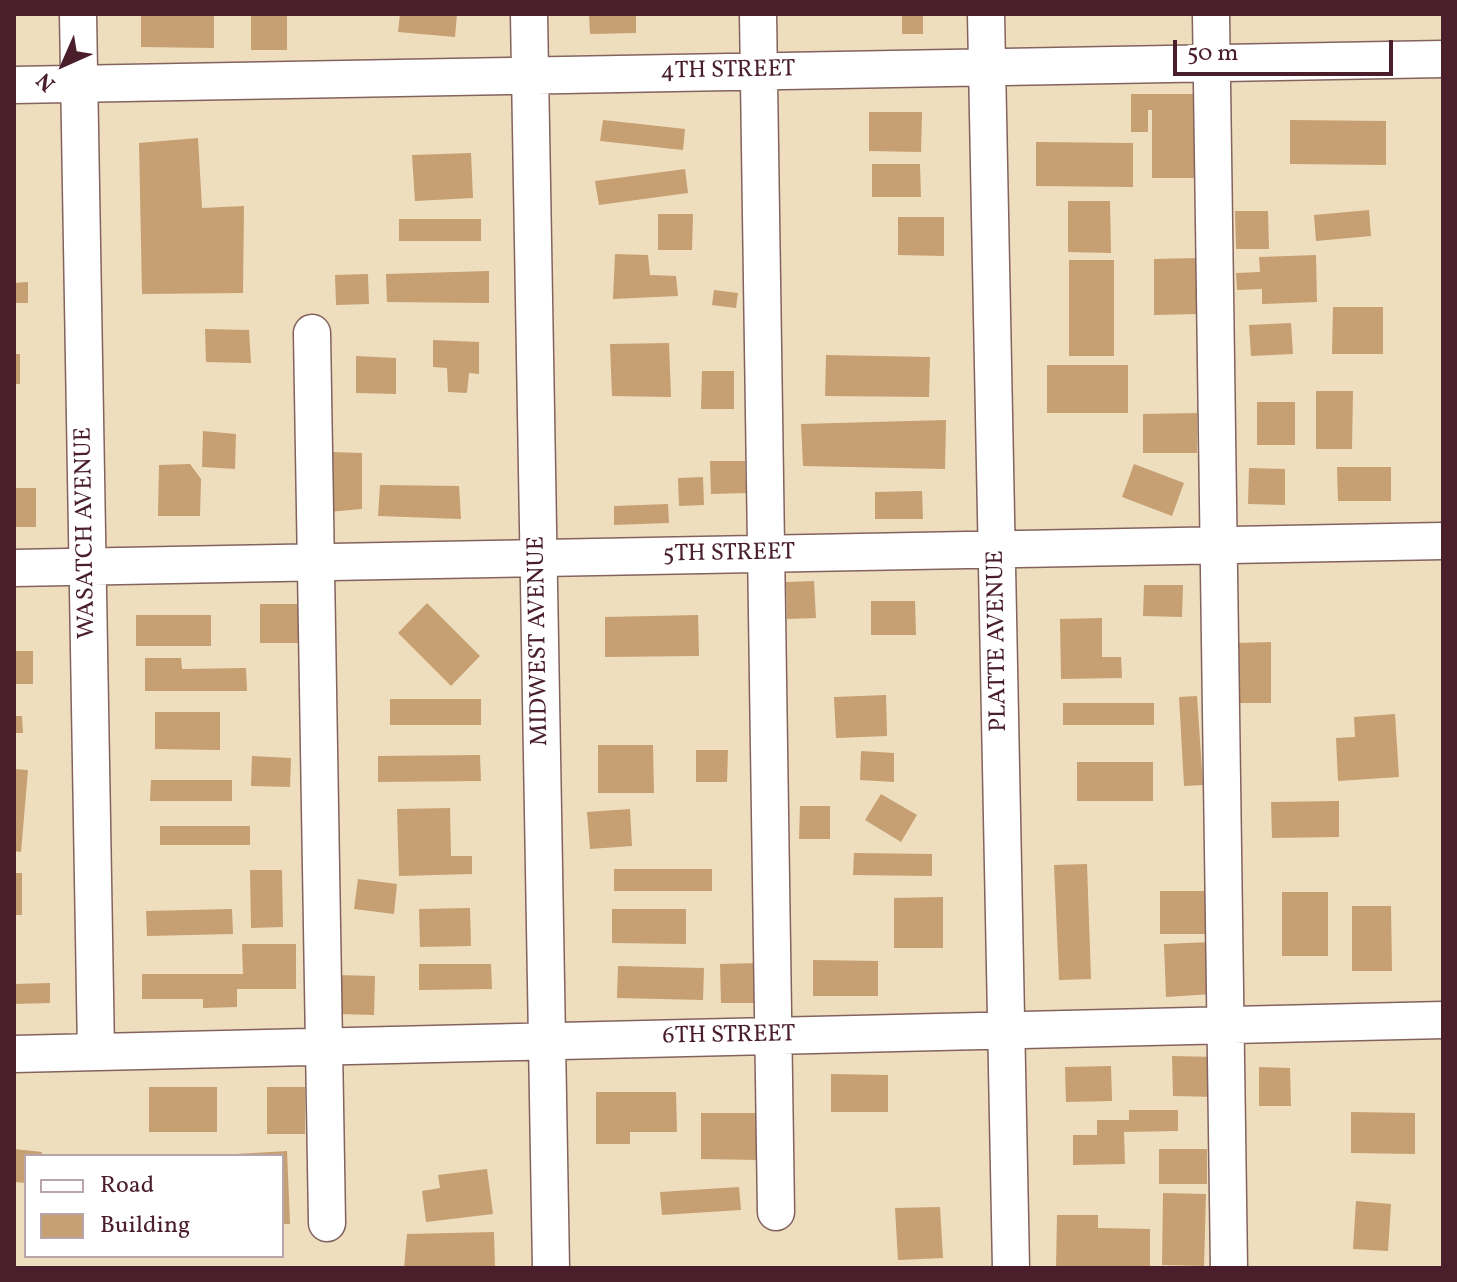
<!DOCTYPE html>
<style>
body{margin:0}
#map{position:relative;width:1457px;height:1282px;overflow:hidden;background:#efdebe;font-family:Vollkorn,serif}
canvas{display:block}
.frame{position:absolute;inset:0;border:16px solid #4a1f2b;pointer-events:none}
.legend{position:absolute;left:24px;top:1154px;width:260px;height:104px;box-sizing:border-box;background:#fff;border:2px solid #b7a5aa;margin:0;padding:10px 14px;list-style:none;font-size:24px;color:#4a1f2b}
.legend li{display:flex;align-items:center;gap:16px;height:40px}
.legend b{width:40px;border:2px solid #b7a5aa}
.north{position:absolute;left:24px;top:24px;width:80px;height:80px;-webkit-text-stroke:6px #fff;paint-order:stroke;rotate:225deg;font-size:22px;font-weight:700;line-height:32px;text-align:center;color:#4a1f2b}
.north::after{content:'';display:block;margin:auto;width:28px;height:36px;background:#4a1f2b;clip-path:polygon(50% 0,100% 100%,50% 72%,0 100%)}
.scale{position:absolute;left:1173px;top:40px;width:220px;height:36px;box-sizing:border-box;border:4px solid #4a1f2b;border-top:0;padding-left:10px;font-size:24px;line-height:28px;white-space:nowrap;color:#4a1f2b;-webkit-text-stroke:6px #fff;paint-order:stroke}
</style>
<div id="map">
<canvas width="1457" height="1282"></canvas>
<div class="frame"></div>
<ul class="legend">
<li><b style="height:10px;background:#fff"></b>Road</li>
<li><b style="height:22px;background:#c69f72"></b>Building</li>
</ul>
<div class="north">N</div>
<div class="scale">50 m</div>
</div>
<script>
const context = document.querySelector('canvas').getContext('2d');
context.lineJoin = 'round';
function fillPath(path, color) {
  context.fillStyle = color;
  context.fill(path, 'evenodd');
}
function shape(rows) {
  const path = new Path2D();
  for (const r of rows) {
    path.moveTo(r[0], r[1]);
    for (let i = 2; i < r.length; i += 2) path.lineTo(r[i], r[i + 1]);
  }
  return path;
}
function trace(path, color, width, dash) {
  context.strokeStyle = color;
  context.lineWidth = width;
  context.lineCap = dash ? 'butt' : 'round';
  context.setLineDash(dash || []);
  context.stroke(path);
}
function write(font, color, halo, rows, align = 'center') {
  context.font = font + ' Vollkorn,serif';
  context.lineWidth = 6;
  context.setLineDash([]);
  context.textBaseline = 'middle';
  context.strokeStyle = halo;
  context.fillStyle = color;
  for (const [text, x, y, turn = 0] of rows) {
    context.save();
    context.translate(x, y);
    context.rotate((+turn || 0) * Math.PI / 180);
    context.textAlign = isNaN(turn) ? turn : align;
    if (halo) context.strokeText(text, 0, 0);
    context.fillText(text, 0, 0);
    context.restore();
  }
}
const building = shape([
 [141,14,214,14,214,48,141,47],
 [251,14,287,14,287,50,251,50],
 [400,14,457,14,455,37,398,32],
 [589,14,636,14,636,33,590,34],
 [902,14,923,14,923,34,902,34],
 [1131,94,1196,94,1197,178,1152,178,1152,110,1148,110,1148,132,1131,132],
 [869,112,922,112,921,152,869,151],
 [603,120,685,129,683,150,600,141],
 [1290,120,1386,121,1386,165,1290,164],
 [198,138,202,208,244,206,243,293,142,294,139,143],
 [1036,142,1133,143,1133,187,1036,186],
 [471,153,473,198,415,201,412,155],
 [872,164,920,164,921,197,872,197],
 [685,169,688,193,599,205,595,181],
 [1068,201,1110,201,1111,253,1068,252],
 [1369,210,1371,236,1316,241,1314,215],
 [1235,211,1268,211,1269,249,1236,249],
 [658,214,693,214,692,250,658,250],
 [898,217,944,217,944,256,898,255],
 [399,219,481,219,481,241,399,241],
 [615,254,648,255,650,275,676,276,678,296,613,299],
 [1316,255,1317,302,1262,304,1262,289,1237,290,1236,273,1260,272,1259,257],
 [1196,258,1197,314,1154,315,1154,259],
 [1069,260,1114,260,1114,356,1069,356],
 [489,271,489,303,387,302,386,274],
 [368,274,369,304,336,305,335,275],
 [28,282,28,303,14,303,14,283],
 [714,290,738,293,736,308,712,305],
 [1333,307,1383,307,1383,354,1332,354],
 [1291,323,1293,354,1251,356,1249,325],
 [205,329,249,330,251,363,206,362],
 [433,340,479,342,479,374,469,373,467,393,448,392,447,368,433,367],
 [669,343,671,397,612,396,610,344],
 [14,354,20,354,20,384,14,384],
 [826,355,930,357,929,397,825,396],
 [356,356,396,358,396,394,356,393],
 [1047,365,1128,365,1128,413,1047,413],
 [702,371,734,371,734,409,701,409],
 [1316,391,1353,391,1352,449,1316,449],
 [1257,402,1295,402,1295,445,1257,445],
 [1197,413,1197,453,1143,453,1143,414],
 [946,420,945,469,803,466,801,424],
 [203,431,236,434,235,469,202,467],
 [330,452,362,453,362,509,328,512],
 [710,461,745,461,746,493,711,494],
 [190,464,201,479,200,516,158,516,159,465],
 [1134,464,1184,483,1172,516,1122,497],
 [1337,467,1391,467,1391,501,1338,501],
 [1249,468,1285,469,1285,505,1248,504],
 [703,477,704,505,679,506,678,478],
 [380,485,459,486,461,519,378,516],
 [14,488,36,488,36,527,14,527],
 [922,491,923,519,875,519,875,492],
 [668,504,669,523,614,525,614,506],
 [814,581,816,618,787,619,786,582],
 [1144,585,1183,585,1182,617,1143,616],
 [871,601,915,601,916,635,871,635],
 [427,603,480,656,451,686,398,633],
 [260,604,300,604,299,643,260,643],
 [136,615,211,615,211,646,136,646],
 [698,615,699,656,605,657,605,617],
 [1102,618,1102,657,1121,657,1122,678,1061,679,1060,619],
 [1271,642,1271,703,1239,703,1238,643],
 [14,651,33,651,33,684,14,684],
 [145,658,181,658,182,669,246,668,247,691,145,691],
 [886,695,887,736,836,738,834,697],
 [1197,696,1203,785,1184,786,1179,697],
 [390,699,481,699,481,725,390,725],
 [1063,703,1154,703,1154,725,1063,725],
 [155,712,220,712,220,750,155,749],
 [1395,714,1399,777,1338,781,1336,738,1355,737,1354,717],
 [14,716,22,716,23,733,14,733],
 [598,745,653,745,654,793,598,793],
 [696,750,728,750,727,782,696,782],
 [861,751,894,753,894,782,860,780],
 [480,755,481,781,378,782,378,756],
 [252,756,291,758,290,787,251,786],
 [1077,762,1153,762,1153,801,1077,801],
 [14,769,28,770,21,852,14,851],
 [151,780,232,780,232,801,150,801],
 [881,794,917,815,901,842,865,820],
 [1339,801,1339,837,1272,838,1271,802],
 [800,806,830,806,830,839,799,839],
 [450,808,451,856,472,856,472,874,399,876,397,809],
 [630,809,632,846,590,849,587,812],
 [160,826,250,826,250,845,160,845],
 [854,853,932,854,932,876,853,875],
 [1087,864,1091,979,1059,980,1054,865],
 [614,869,712,869,712,891,614,891],
 [250,870,282,870,283,927,251,928],
 [14,873,22,873,22,915,14,915],
 [358,879,397,884,394,914,354,909],
 [1160,891,1212,891,1212,934,1160,934],
 [1282,892,1328,892,1328,956,1282,956],
 [943,897,943,948,894,948,894,898],
 [1352,906,1391,906,1392,971,1352,971],
 [470,908,471,946,420,947,419,909],
 [232,909,233,934,147,936,146,911],
 [612,909,686,909,686,944,612,943],
 [1211,942,1213,994,1166,997,1164,944],
 [242,944,296,944,296,989,237,989,237,1007,203,1008,203,999,142,999,142,974,243,974],
 [813,960,878,961,878,996,813,996],
 [758,963,759,1003,721,1003,720,964],
 [419,964,491,964,492,989,419,990],
 [618,966,704,968,703,1000,617,998],
 [338,975,375,976,374,1015,337,1014],
 [50,983,50,1003,14,1004,14,984],
 [1172,1056,1215,1057,1215,1097,1173,1096],
 [1111,1066,1112,1101,1066,1102,1065,1067],
 [1259,1067,1290,1068,1291,1106,1259,1106],
 [831,1074,888,1075,888,1112,831,1112],
 [149,1087,217,1087,217,1132,149,1132],
 [267,1087,305,1087,305,1134,267,1134],
 [596,1092,676,1092,677,1132,630,1132,630,1144,596,1144],
 [1129,1110,1178,1110,1178,1131,1124,1132,1125,1164,1073,1165,1073,1135,1097,1135,1097,1120,1129,1120],
 [1351,1112,1415,1113,1415,1154,1351,1153],
 [701,1113,759,1113,759,1160,701,1159],
 [14,1149,42,1152,41,1156,26,1156,26,1183,14,1182],
 [1159,1149,1207,1149,1207,1184,1159,1184],
 [287,1151,290,1224,282,1224,282,1156,236,1156,236,1154],
 [487,1169,493,1214,426,1222,422,1191,440,1188,438,1175],
 [739,1187,741,1210,662,1215,660,1192],
 [1163,1193,1206,1194,1204,1266,1162,1265],
 [1356,1201,1391,1204,1388,1251,1353,1249],
 [940,1207,943,1258,898,1260,895,1208],
 [1057,1215,1098,1215,1098,1228,1150,1229,1150,1268,1056,1268],
 [494,1232,495,1268,404,1268,407,1234]
]);
const minor = shape([
 [78,14,96,1052],
 [529,14,551,1268],
 [758,14,776,1212],
 [986,14,1011,1268],
 [1211,14,1229,1268],
 [14,85,1443,59],
 [312,333,327,1223],
 [14,568,1443,541],
 [14,1054,1443,1020]
]);
const streetNames = [
 ["4TH STREET",728,72,-1],
 ["WASATCH AVENUE",87,533,-91],
 ["5TH STREET",729,555,-1],
 ["MIDWEST AVENUE",540,641,-91],
 ["PLATTE AVENUE",999,641,-91],
 ["6TH STREET",729,1037,-1]
];
fillPath(building, '#c69f72');
trace(minor, '#84625e', 39);
trace(minor, '#fff', 36);
write('24px', '#4a1f2b', '#fff', streetNames);
</script>
